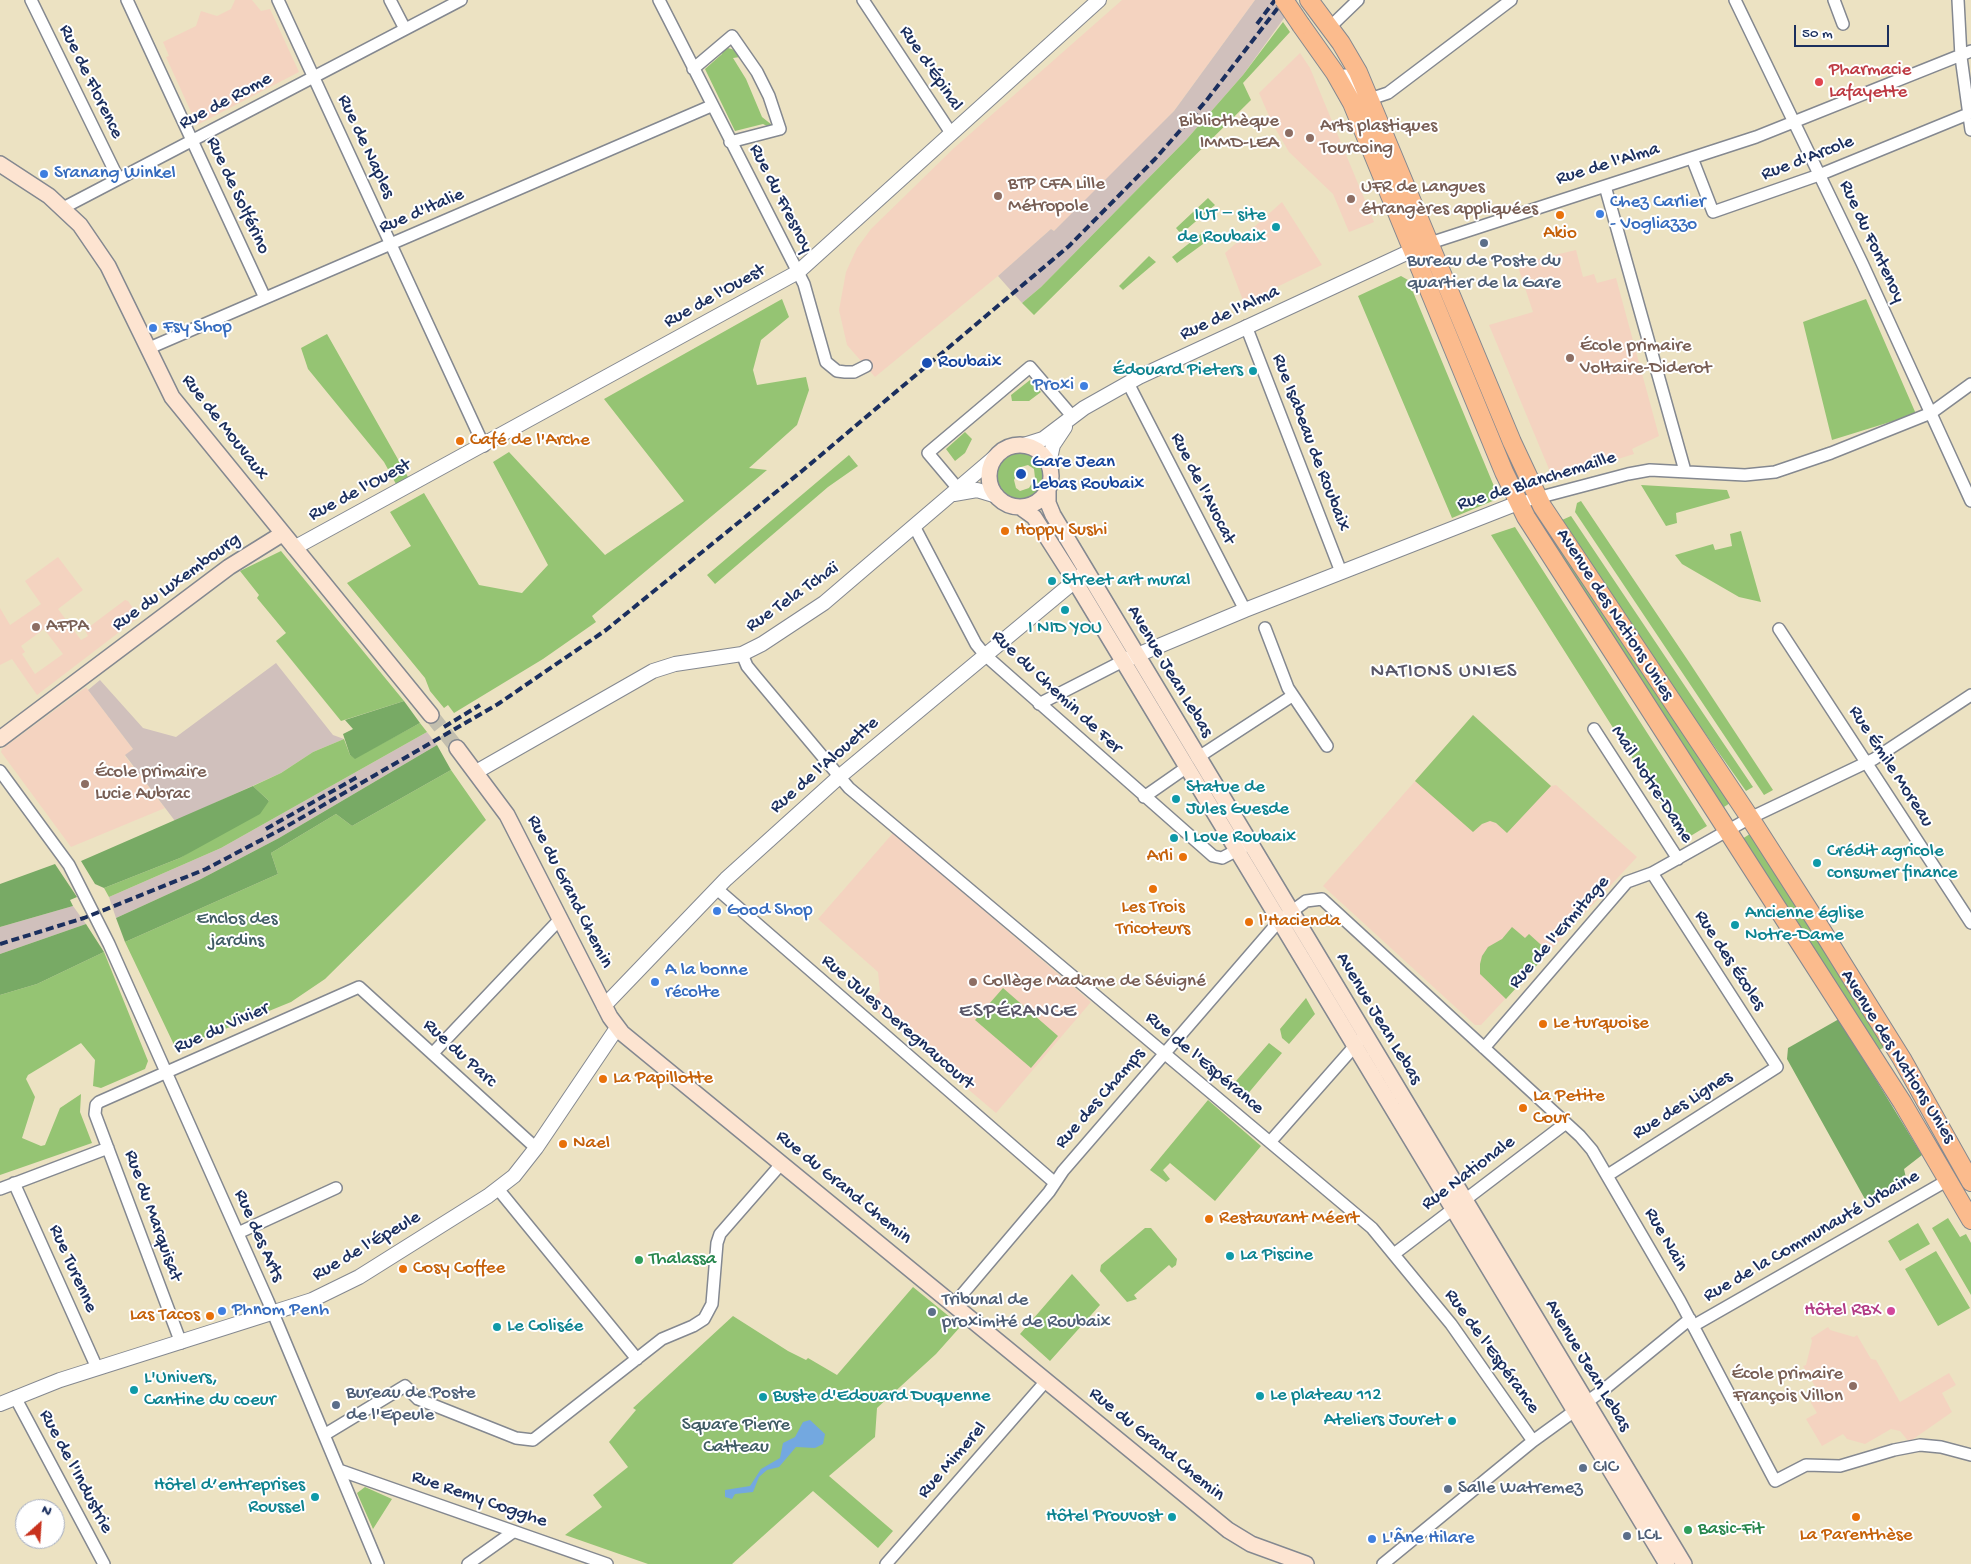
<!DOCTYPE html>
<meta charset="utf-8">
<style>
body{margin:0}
#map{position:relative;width:1971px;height:1564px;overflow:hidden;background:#ece2c2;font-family:"Gochi Hand",sans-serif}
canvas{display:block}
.north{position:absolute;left:15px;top:1499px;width:50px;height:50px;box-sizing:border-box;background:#fff;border:1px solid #a4acbf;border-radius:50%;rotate:26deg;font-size:14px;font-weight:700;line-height:20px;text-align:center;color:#1b2f5e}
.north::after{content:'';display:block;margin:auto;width:18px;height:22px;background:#c8321e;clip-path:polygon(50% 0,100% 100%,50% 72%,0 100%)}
.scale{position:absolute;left:1794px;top:25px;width:95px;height:22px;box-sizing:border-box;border:2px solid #1b2f5e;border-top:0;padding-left:6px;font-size:15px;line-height:18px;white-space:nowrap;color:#1b2f5e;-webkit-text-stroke:4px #fff;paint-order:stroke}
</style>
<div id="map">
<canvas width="1971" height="1564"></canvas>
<div class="north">N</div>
<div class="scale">50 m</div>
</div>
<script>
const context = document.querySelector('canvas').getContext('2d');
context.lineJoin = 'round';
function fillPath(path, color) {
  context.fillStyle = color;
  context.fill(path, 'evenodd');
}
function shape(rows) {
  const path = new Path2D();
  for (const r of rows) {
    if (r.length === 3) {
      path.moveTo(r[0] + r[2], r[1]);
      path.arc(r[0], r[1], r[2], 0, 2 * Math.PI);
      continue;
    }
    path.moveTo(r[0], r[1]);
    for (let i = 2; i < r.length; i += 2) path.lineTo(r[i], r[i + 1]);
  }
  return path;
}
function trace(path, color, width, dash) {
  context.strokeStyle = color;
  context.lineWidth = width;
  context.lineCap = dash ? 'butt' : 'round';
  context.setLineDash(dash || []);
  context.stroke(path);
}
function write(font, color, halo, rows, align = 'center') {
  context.font = font + ' "Gochi Hand",sans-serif';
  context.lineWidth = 4;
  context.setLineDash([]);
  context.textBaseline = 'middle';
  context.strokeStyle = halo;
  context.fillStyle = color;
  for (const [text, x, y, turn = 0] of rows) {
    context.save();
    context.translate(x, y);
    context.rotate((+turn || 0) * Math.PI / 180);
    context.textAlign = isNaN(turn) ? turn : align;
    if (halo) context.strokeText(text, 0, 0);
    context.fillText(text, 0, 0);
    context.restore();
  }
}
const built = shape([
 [235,0,252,0,261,11,270,9,299,72,197,125,166,57,169,56,163,42,196,26,201,11,217,16,231,9],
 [1122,0,1255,0,1174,111,1111,176,1054,231,1051,229,1004,271,875,377,847,345,839,310,846,272,857,248,871,229,954,148],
 [1300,53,1310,68,1374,222,1349,232,1333,194,1289,152,1272,123,1259,93],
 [1282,202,1322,265,1244,303,1225,253],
 [1576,250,1583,277,1594,274,1597,283,1616,278,1659,436,1632,449,1634,454,1557,478,1551,474,1489,325,1533,312,1517,264],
 [58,557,83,590,58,609,81,640,88,636,85,630,125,600,128,601,139,617,37,695,12,659,0,665,0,608,10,625,41,604,25,581],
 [44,629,63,654,35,674,22,654,25,652,21,646],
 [86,687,133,749,125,756,165,808,71,847,1,752,2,749],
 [1473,715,1551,786,1556,785,1637,857,1481,1025,1475,1025,1323,886],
 [893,833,1091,1002,996,1113,868,1004,880,991,878,972,818,919],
 [1828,1327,1830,1330,1854,1337,1857,1335,1871,1359,1876,1360,1900,1402,1949,1373,1956,1385,1942,1393,1952,1412,1909,1442,1900,1431,1891,1429,1865,1444,1847,1439,1843,1434,1822,1446,1806,1419,1817,1413,1811,1403,1816,1388,1803,1366,1806,1365,1812,1341,1811,1338]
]);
const industrial = shape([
 [1255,0,1297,0,1243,75,1186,140,1041,287,1022,303,998,276,1051,229,1054,231,1174,111],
 [276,663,333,735,344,739,313,752,281,773,175,821,125,755,133,749,88,690,100,680,143,728,176,737],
 [427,732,437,745,279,838,199,880,116,918,109,897,221,848],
 [73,906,86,924,0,954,0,927]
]);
const green = shape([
 [1283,22,1290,32,1243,83,1251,100,1034,315,1022,303,1041,287,1186,140,1243,75],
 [728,48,735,50,740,57,733,58,746,79,762,117,772,125,767,126,763,124,735,131,705,69,722,54,723,50],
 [1208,198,1215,205,1181,234,1176,228],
 [1207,229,1214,236,1177,263,1172,257],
 [1149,256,1156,262,1123,290,1119,286],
 [1401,276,1408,280,1496,491,1495,500,1452,518,1358,296],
 [782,299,789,317,761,340,753,370,757,385,806,377,809,390,797,425,749,468,767,470,592,616,596,622,543,659,454,713,448,705,444,708,430,691,425,678,347,583,411,546,390,512,424,493,479,585,522,593,548,565,493,462,509,452,605,555,684,501,604,399],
 [1866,299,1916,414,1832,440,1803,322],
 [327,334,408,477,396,484,384,462,308,369,301,348],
 [1030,380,1041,392,1029,401,1012,401,1011,395],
 [965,432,972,439,965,453,955,461,946,449],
 [1014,452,1030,454,1042,466,1045,477,1041,488,1028,499,1011,500,1002,493,996,483,997,466,1003,457],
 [1028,465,1034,469,1035,478,1029,488,1020,491,1016,488,1014,480,1021,467],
 [849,455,858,466,828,487,715,584,707,575],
 [1641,485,1727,490,1730,498,1676,513,1677,523,1666,526],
 [1581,501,1689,662,1773,790,1764,795,1575,512,1577,503],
 [1571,516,1707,719,1753,787,1746,791,1690,712,1562,520],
 [1543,519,1733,801,1721,809,1536,520],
 [1515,527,1707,826,1684,840,1491,535],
 [1741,531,1761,602,1739,597,1682,564,1675,555,1713,544,1715,550,1732,546,1730,534],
 [281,551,404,701,341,721,276,641,286,633,257,598,259,595,240,571],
 [1473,715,1551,786,1507,833,1496,823,1490,821,1482,824,1473,832,1415,781],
 [420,723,427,732,221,848,109,897,104,888,180,858,269,801,253,786,281,773,313,752,344,739,350,755,355,758],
 [451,770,486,820,325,979,291,1002,176,1049,125,942,278,874,271,853,336,814,352,826],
 [1753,832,1887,1045,1878,1051,1742,839],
 [1512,927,1525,938,1529,934,1549,952,1506,999,1480,974,1480,964,1482,956,1488,947,1502,939],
 [104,952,148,1061,145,1069,101,1088,93,1086,95,1060,81,1043,28,1075,26,1079,35,1097,22,1138,41,1146,45,1145,60,1108,81,1094,80,1112,92,1143,0,1175,0,995,37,984],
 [1003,988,1058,1036,1031,1068,975,1020],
 [1306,998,1315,1014,1289,1044,1282,1038,1280,1029],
 [1269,1043,1282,1053,1246,1096,1237,1089,1236,1081],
 [1208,1100,1261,1146,1215,1201,1170,1163,1163,1170,1170,1179,1166,1182,1150,1170],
 [1948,1218,1960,1237,1966,1234,1971,1243,1971,1295,1932,1228],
 [1918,1223,1930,1244,1900,1261,1888,1241],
 [1145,1228,1151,1228,1177,1259,1176,1265,1172,1268,1169,1265,1134,1295,1137,1299,1127,1302,1100,1271,1101,1265],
 [1936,1251,1970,1308,1938,1326,1905,1269],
 [1072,1274,1100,1305,1050,1361,1020,1334],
 [913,1287,961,1326,936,1354,877,1408,875,1437,829,1476,893,1531,878,1548,813,1491,732,1564,648,1564,565,1535,602,1507,593,1495,628,1467,609,1442,636,1410,633,1408,733,1316,788,1351,806,1360,808,1358,837,1375],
 [365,1487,392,1499,373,1529,357,1493]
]);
const forest = shape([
 [404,701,420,723,355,759,350,755,343,734,353,729,345,720],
 [437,745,451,770,352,826,336,814,271,853,278,874,125,942,116,918,199,880,279,838],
 [253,786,269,801,260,814,180,858,104,888,95,884,81,861],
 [55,864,77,897,70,900,73,906,0,927,0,884],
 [86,924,104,952,37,984,0,995,0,954],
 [1839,1019,1922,1155,1904,1169,1906,1178,1866,1201,1787,1059,1788,1048]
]);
const water = shape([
 [810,1420,825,1434,823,1444,815,1448,796,1447,779,1467,767,1470,759,1477,753,1492,735,1494,732,1499,725,1497,725,1490,750,1486,761,1469,780,1458,783,1443,795,1437,803,1422]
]);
const secondaryTunnel = shape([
 [431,715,457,748]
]);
const minor = shape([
 [31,0,118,178],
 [127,0,265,298],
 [278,0,484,446],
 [390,0,405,29],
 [659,0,804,284,826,362,837,371,845,372,854,372,866,366],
 [863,0,951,133],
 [1735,0,1862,263,1971,501],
 [1834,0,1843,24],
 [1958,0,1961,57,1971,130],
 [1330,27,1358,0],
 [693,69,732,36,757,72,769,96,780,129,730,142],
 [1345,75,1363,97,1370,99,1388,93,1511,0],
 [1692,158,1713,212,1819,175,1968,114],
 [1605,186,1685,471],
 [63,208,461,0],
 [1424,245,1756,137,1971,51],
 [1246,326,1341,572],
 [147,349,711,106],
 [1128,383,1245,610],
 [960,491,928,453,1030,367,1072,416],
 [1518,503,1628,474,1650,470,1745,475,1775,472,1831,453,1931,413,1971,384],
 [914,526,976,644,985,655,1213,856,1222,858,1249,844],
 [1265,628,1288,688,1327,746],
 [1779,629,1971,923],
 [742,654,747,666,756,677,849,788,1372,1228,1451,1324,1533,1441],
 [1039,704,1123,661],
 [1594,729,1678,859],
 [1197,758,1292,696],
 [0,771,69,865,109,944,268,1301,378,1564],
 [1144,797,1187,767],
 [717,889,1055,1183],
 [1484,1048,1627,882,1652,873,1750,818,1874,759,1971,695],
 [433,1053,561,918],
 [1270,1142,1360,1040],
 [1608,1175,1777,1067,1652,873],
 [14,1183,97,1368],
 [0,1189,108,1148],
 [498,1189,637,1359],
 [238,1233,336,1188],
 [1394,1254,1566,1123],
 [954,1304,1049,1192,1063,1171,1280,920,1306,901,1322,899,1580,1136,1592,1150,1680,1301,1775,1481,1806,1465,1840,1466,1894,1450,1920,1445,1941,1447,1971,1455],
 [1693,1326,1948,1180],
 [181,1343,95,1114,96,1105,99,1102,359,987,536,1148],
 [15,1397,104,1564],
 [324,1435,405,1386,418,1399,516,1438,533,1440,662,1339,693,1326,704,1319,712,1304,717,1243,720,1234,782,1163],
 [339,1470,607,1564],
 [468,1564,513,1532],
 [886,1564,1046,1381],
 [1383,1564,1533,1441,1602,1391,1690,1319]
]);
const tertiary = shape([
 [1024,445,1043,439,1084,408,1139,377,1413,250],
 [1049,463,1053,445,1065,427],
 [954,494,977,490,997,496],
 [294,548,798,272,1099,0],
 [1123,661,1245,610,1518,503],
 [476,772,653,671,675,664,742,654,762,644,824,603,996,456],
 [604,1006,726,879,839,777,1082,575],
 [0,1404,60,1380,312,1300,359,1277,488,1196,514,1176,536,1148,617,1028]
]);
const secondary = shape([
 [0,164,49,196,80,225,108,266,172,397,431,715],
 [1020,476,31],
 [1048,491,1048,503,1053,515,1684,1564],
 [1020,507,1034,517,1073,578,1667,1564],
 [0,739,229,567,282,534],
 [457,748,507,815,610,1017,622,1033,1228,1530,1251,1544,1306,1564]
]);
const primary = shape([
 [1309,0,1341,43,1358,72,1512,442,1542,506,1750,818,1816,921,1902,1059,1971,1182],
 [1301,25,1335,73,1352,103,1504,472,1526,517,1902,1102,1971,1220]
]);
const rail = shape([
 [1257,24,1275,0],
 [444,727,480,705],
 [266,829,359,776],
 [0,944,84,918,206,869,282,829,498,704,606,630,802,471,1069,246,1155,159,1206,101,1284,0]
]);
const primaryBridge = shape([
 [1284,0,1301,25]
]);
const markers = [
 [1819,82,5,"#e0444e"],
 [1289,133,5,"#8d6e63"],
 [1310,138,5,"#8d6e63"],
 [44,174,5,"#3f7fe0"],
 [998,196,5,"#8d6e63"],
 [1351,199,5,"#8d6e63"],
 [1600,214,5,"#3f7fe0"],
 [1560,215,5,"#e8710a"],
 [1276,227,5,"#0f9aa8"],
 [1484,243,5,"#5c6f8a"],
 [153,328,5,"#3f7fe0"],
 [1570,358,5,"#8d6e63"],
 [927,363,6,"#1a4fb4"],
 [1253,371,5,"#0f9aa8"],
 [1084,386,5,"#3f7fe0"],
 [460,441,5,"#e8710a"],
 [1021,474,6,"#1a4fb4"],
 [1005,531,5,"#e8710a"],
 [1052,581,5,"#0f9aa8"],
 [1065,610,5,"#0f9aa8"],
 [36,627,5,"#8d6e63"],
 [85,784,5,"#8d6e63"],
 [1176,799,5,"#0f9aa8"],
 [1174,838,5,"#0f9aa8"],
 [1183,857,5,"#e8710a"],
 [1817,863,5,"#0f9aa8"],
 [1153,889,5,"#e8710a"],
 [717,911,5,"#3f7fe0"],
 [1249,922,5,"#e8710a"],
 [1735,925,5,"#0f9aa8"],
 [655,982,5,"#3f7fe0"],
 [973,982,5,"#8d6e63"],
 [1543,1024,5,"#e8710a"],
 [603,1079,5,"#e8710a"],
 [1523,1108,5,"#e8710a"],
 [563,1144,5,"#e8710a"],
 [1209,1219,5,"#e8710a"],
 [1230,1256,5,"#0f9aa8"],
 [639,1260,5,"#2e9e5b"],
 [403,1269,5,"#e8710a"],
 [222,1311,5,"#3f7fe0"],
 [1891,1311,5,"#d1479c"],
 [932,1312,5,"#5c6f8a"],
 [210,1316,5,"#e8710a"],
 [497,1327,5,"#0f9aa8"],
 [1853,1386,5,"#8d6e63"],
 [134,1390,5,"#0f9aa8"],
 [1260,1396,5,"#0f9aa8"],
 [763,1397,5,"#0f9aa8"],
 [336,1405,5,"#5c6f8a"],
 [1452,1421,5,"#0f9aa8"],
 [1583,1468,5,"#5c6f8a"],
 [1448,1489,5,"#5c6f8a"],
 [315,1497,5,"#0f9aa8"],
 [1172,1517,5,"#0f9aa8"],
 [1856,1517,5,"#e8710a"],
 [1688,1530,5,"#2e9e5b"],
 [1627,1536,5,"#5c6f8a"],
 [1372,1539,5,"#3f7fe0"]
];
const streetNames = [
 ["Rue d'Épinal",930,69,56],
 ["Rue de Florence",90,82,64],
 ["Rue de Rome",226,102,-28],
 ["Rue de Naples",365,147,65],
 ["Rue d'Arcole",1808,159,-21],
 ["Rue de l'Alma",1608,165,-17],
 ["Rue de Solférino",237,196,65],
 ["Rue du Fresnoy",780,199,63],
 ["Rue d'Italie",422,212,-23],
 ["Rue du Fontenoy",1871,242,65],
 ["Rue de l'Ouest",715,297,-29],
 ["Rue de l'Alma",1230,314,-25],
 ["Rue de Mouvaux",224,428,52],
 ["Rue Isabeau de Roubaix",1310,443,69],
 ["Rue de Blanchemaille",1537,482,-17],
 ["Rue de l'Avocat",1202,489,63],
 ["Rue de l'Ouest",360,491,-28],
 ["Rue du Luxembourg",177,583,-36],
 ["Rue Tela Tchaï",793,598,-35],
 ["Avenue des Nations Unies",1614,615,57],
 ["Avenue Jean Lebas",1169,672,59],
 ["Rue du Chemin de Fer",1056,693,43],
 ["Rue de l'Alouette",825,766,-41],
 ["Rue Émile Moreau",1890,767,57],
 ["Mail Notre-Dame",1651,785,57],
 ["Rue du Grand Chemin",569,892,63],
 ["Rue de l'Ermitage",1560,933,-49],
 ["Rue des Écoles",1729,961,57],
 ["Avenue Jean Lebas",1378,1019,59],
 ["Rue Jules Deregnaucourt",897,1023,41],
 ["Rue du Vivier",222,1029,-24],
 ["Rue du Parc",459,1054,42],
 ["Avenue des Nations Unies",1897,1057,58],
 ["Rue de l'Espérance",1204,1064,40],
 ["Rue des Champs",1101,1099,-49],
 ["Rue des Lignes",1683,1106,-32],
 ["Rue Nationale",1469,1174,-37],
 ["Rue du Grand Chemin",843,1188,39],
 ["Rue du Marquisat",152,1216,70],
 ["Rue des Arts",258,1236,66],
 ["Rue de la Communauté Urbaine",1812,1237,-30],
 ["Rue Nain",1665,1240,60],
 ["Rue de l'Épeule",367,1247,-30],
 ["Rue Turenne",72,1269,66],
 ["Rue de l'Espérance",1491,1352,54],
 ["Avenue Jean Lebas",1587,1366,59],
 ["Rue du Grand Chemin",1156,1445,39],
 ["Rue Mimerel",953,1461,-49],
 ["Rue de l'Industrie",75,1472,62],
 ["Rue Remy Cogghe",479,1500,19]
];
const healthNames = [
 ["Pharmacie",1829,71],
 ["Lafayette",1829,93]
];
const educationNames = [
 ["Bibliothèque",1279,122,"right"],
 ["IMMD-LEA",1279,144,"right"],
 ["Arts plastiques",1320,127],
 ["Tourcoing",1320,149],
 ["BTP CFA Lille",1008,185],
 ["Métropole",1008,207],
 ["UFR de Langues",1361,188],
 ["étrangères appliquées",1361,210],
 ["École primaire",1580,347],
 ["Voltaire-Diderot",1580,369],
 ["AFPA",46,627],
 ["École primaire",95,773],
 ["Lucie Aubrac",95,795],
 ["Collège Madame de Sévigné",983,982],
 ["École primaire",1843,1375,"right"],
 ["François Villon",1843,1397,"right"]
];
const shopNames = [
 ["Sranang Winkel",54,174],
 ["Chez Carlier",1610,203],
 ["- Vogliazzo",1610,225],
 ["Fsy Shop",163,328],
 ["Proxi",1074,386,"right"],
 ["Good Shop",727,911],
 ["A la bonne",665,971],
 ["récolte",665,993],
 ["Phnom Penh",232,1311],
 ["L'Âne Hilare",1382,1539]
];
const cultureNames = [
 ["IUT − site",1266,216,"right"],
 ["de Roubaix",1266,238,"right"],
 ["Édouard Pieters",1243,371,"right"],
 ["Street art mural",1062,581],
 ["I NID YOU",1065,629,"center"],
 ["Statue de",1186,788],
 ["Jules Guesde",1186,810],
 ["I Love Roubaix",1184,838],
 ["Crédit agricole",1827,852],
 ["consumer finance",1827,874],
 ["Ancienne église",1745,914],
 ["Notre-Dame",1745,936],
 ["La Piscine",1240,1256],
 ["Le Colisée",507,1327],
 ["L'Univers,",144,1379],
 ["Cantine du coeur",144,1401],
 ["Le plateau 112",1270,1396],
 ["Buste d'Edouard Duquenne",773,1397],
 ["Ateliers Jouret",1442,1421,"right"],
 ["Hôtel d’entreprises",305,1486,"right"],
 ["Roussel",305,1508,"right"],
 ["Hôtel Prouvost",1162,1517,"right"]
];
const foodNames = [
 ["Akio",1560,234,"center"],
 ["Café de l'Arche",470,441],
 ["Hoppy Sushi",1015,531],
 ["Arli",1173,857,"right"],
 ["Les Trois",1153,908,"center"],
 ["Tricoteurs",1153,930,"center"],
 ["l'Hacienda",1259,922],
 ["Le turquoise",1553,1024],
 ["La Papillotte",613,1079],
 ["La Petite",1533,1097],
 ["Cour",1533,1119],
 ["Nael",573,1144],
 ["Restaurant Méert",1219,1219],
 ["Cosy Coffee",413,1269],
 ["Las Tacos",200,1316,"right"],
 ["La Parenthèse",1856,1536,"center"]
];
const serviceNames = [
 ["Bureau de Poste du",1484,262,"center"],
 ["quartier de la Gare",1484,284,"center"],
 ["Tribunal de",942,1301],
 ["proximité de Roubaix",942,1323],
 ["Bureau de Poste",346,1394],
 ["de l'Epeule",346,1416],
 ["CIC",1593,1468],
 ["Salle Watremez",1458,1489],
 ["LCL",1637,1536]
];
const transitNames = [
 ["Roubaix",938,363],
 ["Gare Jean",1032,463],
 ["Lebas Roubaix",1032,485]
];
const parkNames = [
 ["Enclos des",237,920],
 ["jardins",237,942],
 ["Square Pierre",736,1426],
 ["Catteau",736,1448]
];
const leisureNames = [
 ["Thalassa",649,1260],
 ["Basic-Fit",1698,1530]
];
const hotelNames = [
 ["Hôtel RBX",1881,1311]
];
const quarterNames = [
 ["NATIONS UNIES",1444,673],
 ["ESPÉRANCE",1018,1013]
];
fillPath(built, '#f4d3c0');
fillPath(industrial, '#d0c0bc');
fillPath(green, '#95c473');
fillPath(forest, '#78aa65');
fillPath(water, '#73a8e0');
trace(secondaryTunnel, '#c2beae', 15, [15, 8]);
trace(minor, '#848890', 14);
trace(tertiary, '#848890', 16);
trace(secondary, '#848890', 18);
trace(primary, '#848890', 20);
trace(minor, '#fff', 11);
trace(tertiary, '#fff', 14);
trace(secondary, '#fde4d1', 15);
trace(primary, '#fbbb8d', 18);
trace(rail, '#1b2f5e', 4, [8, 4]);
trace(primaryBridge, '#848890', 20, []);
trace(primaryBridge, '#fbbb8d', 18);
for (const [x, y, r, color] of markers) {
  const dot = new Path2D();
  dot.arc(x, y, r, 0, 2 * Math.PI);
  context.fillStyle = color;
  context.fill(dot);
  trace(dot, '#fff', 2);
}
write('19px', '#1b2f5e', '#fff', streetNames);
write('19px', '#be3a42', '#fff', healthNames, 'left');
write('19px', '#785e54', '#fff', educationNames, 'left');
write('19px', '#366cbe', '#fff', shopNames, 'left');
write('19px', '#0d838f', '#fff', cultureNames, 'left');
write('19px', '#c56008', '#fff', foodNames, 'left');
write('19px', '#4e5e75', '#fff', serviceNames, 'left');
write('19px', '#164399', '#fff', transitNames, 'left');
write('19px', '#405c64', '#fff', parkNames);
write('19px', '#27864d', '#fff', leisureNames, 'left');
write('19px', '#b23c85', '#fff', hotelNames, 'right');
context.letterSpacing = '1px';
write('21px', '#595768', '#fff', quarterNames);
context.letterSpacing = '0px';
</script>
